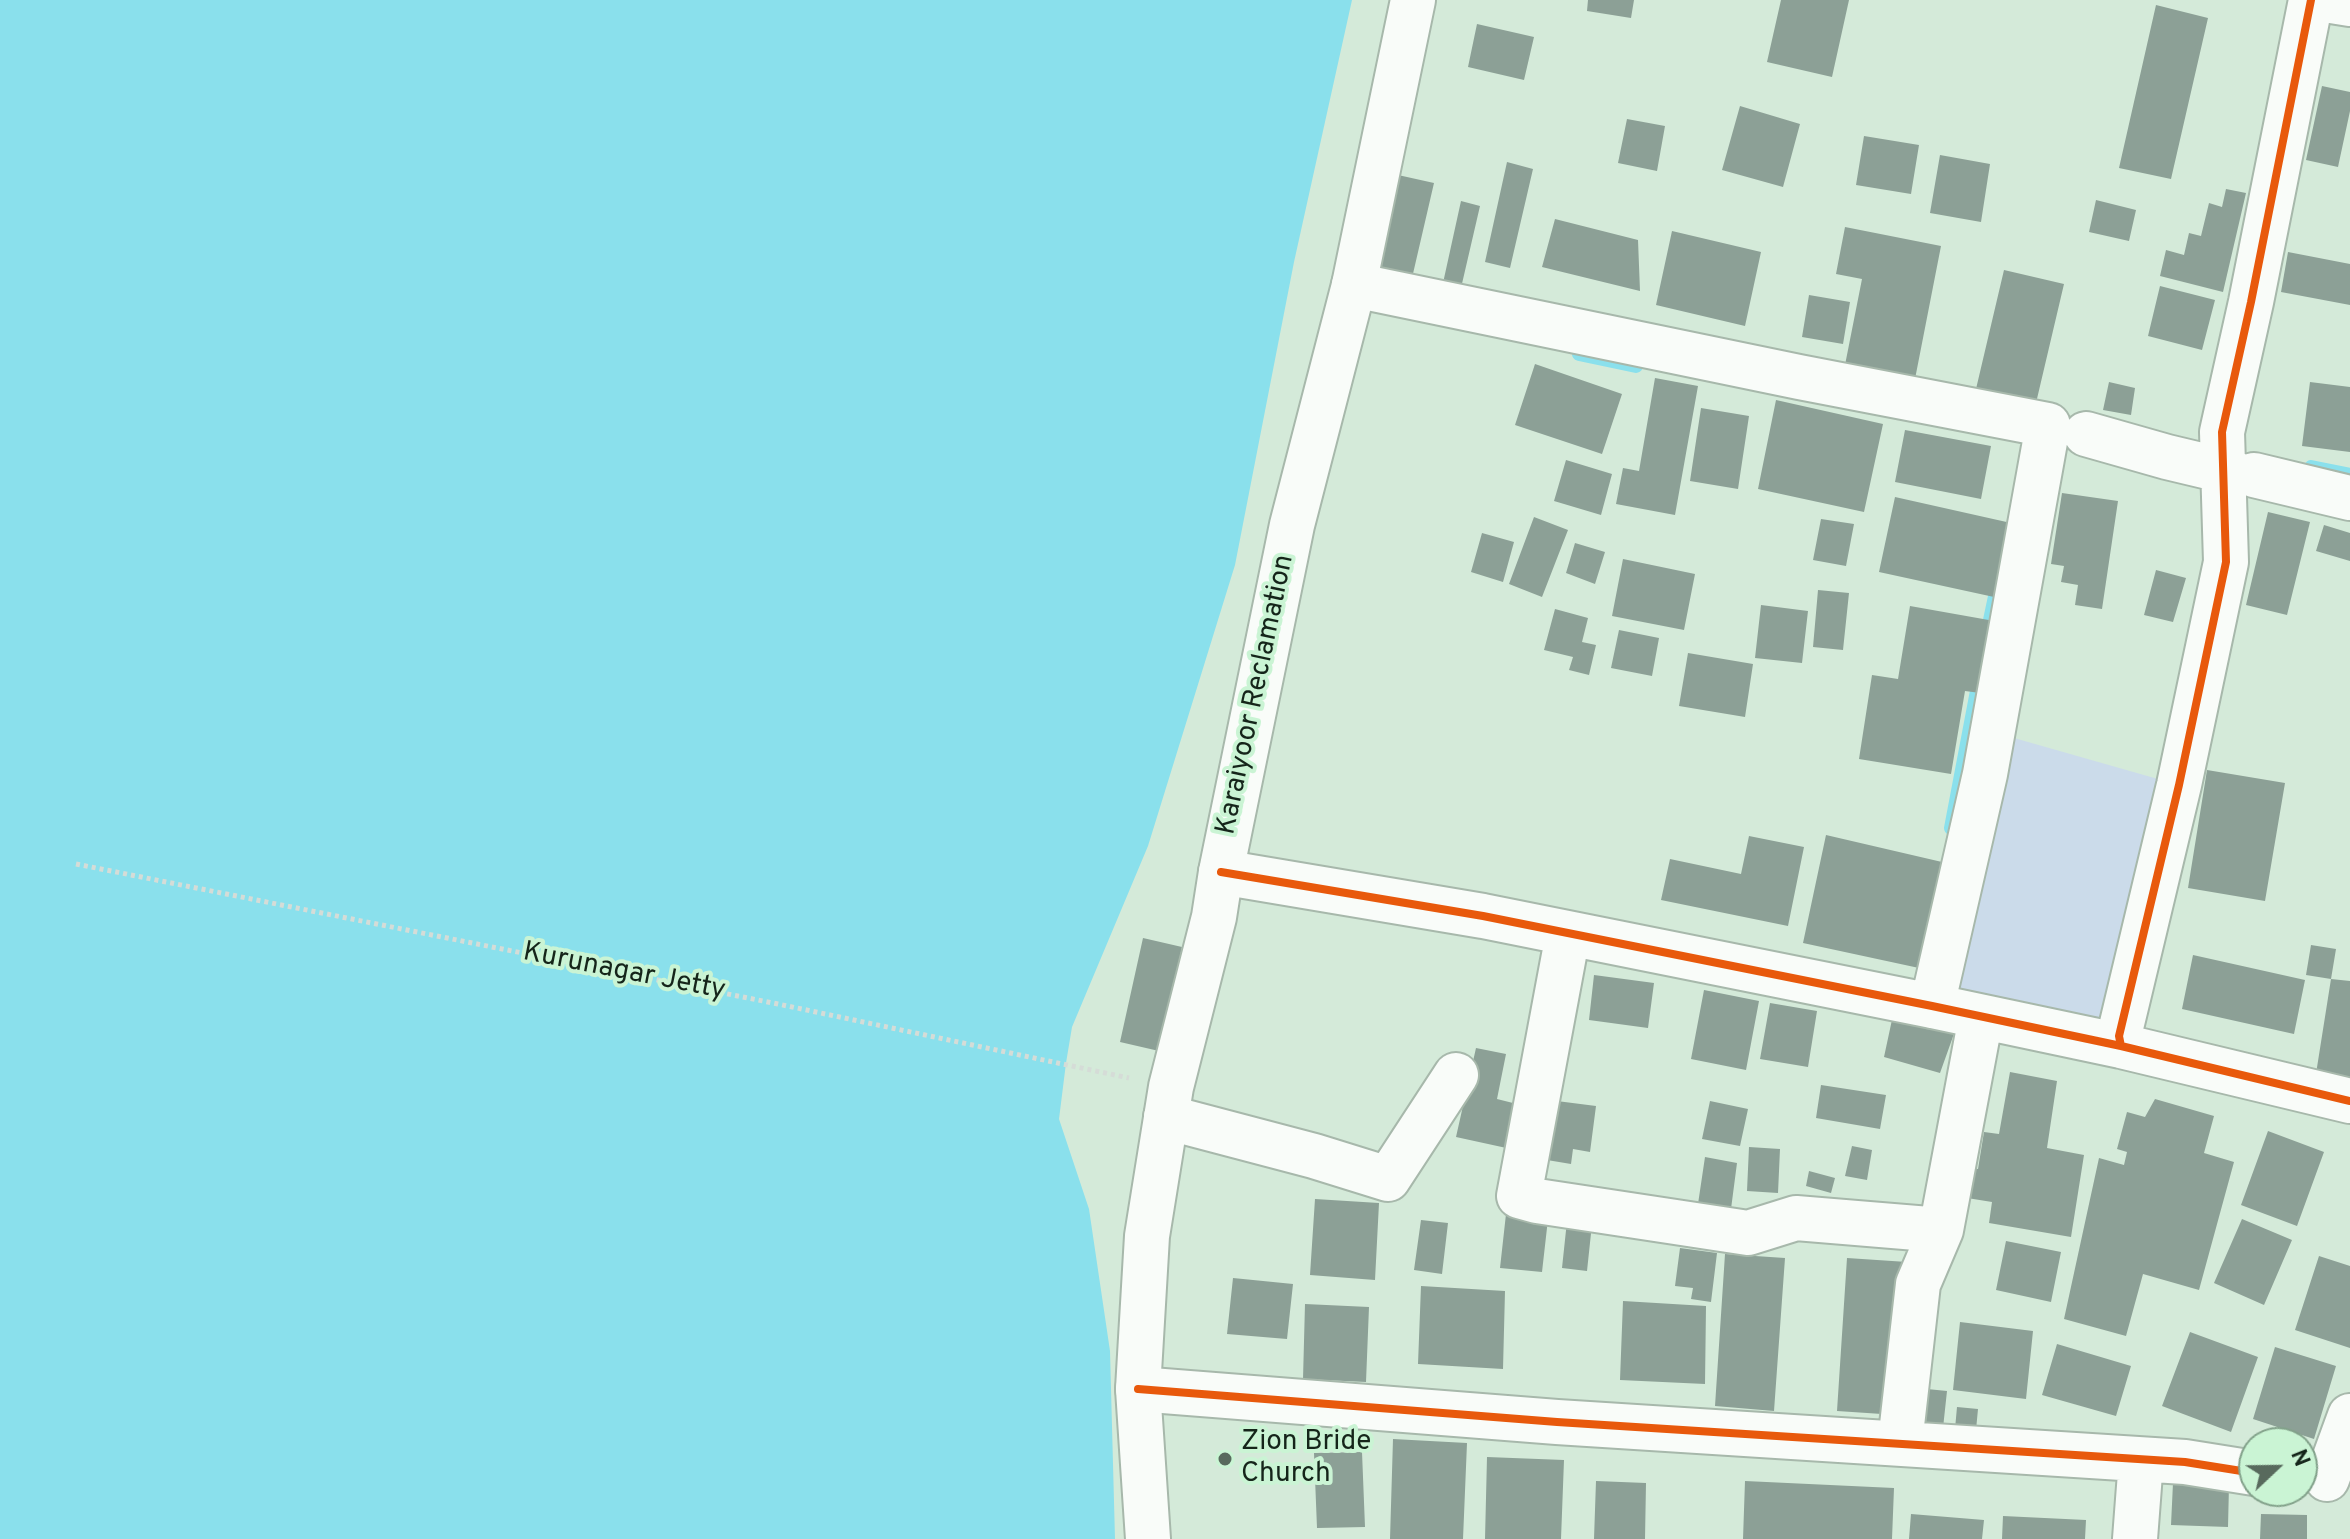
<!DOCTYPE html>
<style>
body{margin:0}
#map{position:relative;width:2350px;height:1539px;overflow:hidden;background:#d4ead9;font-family:Overpass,sans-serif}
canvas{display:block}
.north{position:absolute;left:2238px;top:1427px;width:80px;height:80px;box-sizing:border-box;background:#caf4d4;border:2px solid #82a18a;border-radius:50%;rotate:68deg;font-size:22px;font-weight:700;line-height:32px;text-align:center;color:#15251a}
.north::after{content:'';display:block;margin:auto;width:28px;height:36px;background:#586a5d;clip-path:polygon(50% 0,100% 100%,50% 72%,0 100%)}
</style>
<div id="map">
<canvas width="2350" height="1539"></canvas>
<div class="north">N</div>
</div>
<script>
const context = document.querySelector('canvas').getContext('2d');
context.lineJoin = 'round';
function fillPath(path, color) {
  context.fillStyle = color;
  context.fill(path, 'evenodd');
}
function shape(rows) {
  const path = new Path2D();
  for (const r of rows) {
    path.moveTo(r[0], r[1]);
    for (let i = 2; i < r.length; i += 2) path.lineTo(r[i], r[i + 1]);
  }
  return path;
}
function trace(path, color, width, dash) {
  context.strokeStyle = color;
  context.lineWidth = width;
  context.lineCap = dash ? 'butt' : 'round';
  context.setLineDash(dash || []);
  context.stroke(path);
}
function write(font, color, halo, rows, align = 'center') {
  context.font = font + ' Overpass,sans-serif';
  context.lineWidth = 8;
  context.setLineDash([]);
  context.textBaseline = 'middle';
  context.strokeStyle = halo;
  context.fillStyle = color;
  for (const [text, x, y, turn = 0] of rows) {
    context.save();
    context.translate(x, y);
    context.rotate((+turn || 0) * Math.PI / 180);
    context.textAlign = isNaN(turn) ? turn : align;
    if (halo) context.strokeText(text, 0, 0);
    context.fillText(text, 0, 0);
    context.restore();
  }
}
const green = shape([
 [1993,732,2179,785,2119,1036,1932,1006]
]);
const water = shape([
 [0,0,1352,0,1294,262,1235,565,1148,846,1072,1027,1066,1063,1059,1119,1089,1209,1110,1351,1115,1539,0,1539]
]);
const stream = shape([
 [1579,354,1636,366],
 [2311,467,2350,475],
 [1986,639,2000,573],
 [1951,828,1980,675]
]);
const building = shape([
 [1588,0,1634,0,1631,18,1587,11],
 [1781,0,1849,0,1832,77,1767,62],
 [2156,5,2208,18,2171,179,2119,168],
 [1477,24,1534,37,1524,80,1468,67],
 [2322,86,2350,92,2350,111,2338,167,2306,160],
 [1740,106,1800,124,1783,187,1722,170],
 [1627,119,1665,126,1657,171,1618,163],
 [1864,136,1919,145,1911,194,1856,185],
 [1940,155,1990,164,1981,222,1930,213],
 [1507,162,1533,169,1510,268,1485,262],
 [1398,175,1434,183,1412,278,1376,270],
 [2226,189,2246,193,2223,292,2160,276,2166,250,2184,255,2189,233,2201,236,2209,203,2222,207],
 [2096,200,2136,210,2129,241,2089,232],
 [1461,201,1480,206,1461,288,1443,283],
 [1555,219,1638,240,1640,291,1542,267],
 [1845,227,1941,246,1915,379,1845,365,1862,279,1836,274],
 [1672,231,1761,252,1745,326,1656,305],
 [2288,252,2350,264,2350,305,2281,292],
 [2004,270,2064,284,2036,403,1976,389],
 [2160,286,2215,300,2202,350,2148,336],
 [1809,295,1850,302,1843,344,1802,337],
 [1535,364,1622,394,1602,454,1515,425],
 [1655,378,1698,386,1675,515,1616,504,1623,468,1639,471],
 [2109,382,2135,388,2131,415,2103,410],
 [2310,382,2350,387,2350,452,2302,446],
 [1776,400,1883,424,1864,512,1758,489],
 [1701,408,1749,416,1738,489,1690,481],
 [1905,430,1991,446,1981,499,1895,482],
 [1566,460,1612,474,1601,515,1554,501],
 [2062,493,2118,501,2102,609,2075,605,2078,585,2061,582,2064,566,2051,564],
 [1895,497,2011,523,1994,597,1879,572],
 [2268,512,2310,522,2287,615,2246,605],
 [1534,517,1568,530,1542,597,1509,584],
 [1821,519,1854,524,1846,566,1813,560],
 [2324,525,2350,533,2350,561,2316,551],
 [1482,533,1514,542,1503,582,1471,572],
 [1575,543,1605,552,1595,584,1566,573],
 [1623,559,1695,574,1684,630,1612,616],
 [2156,570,2186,578,2173,622,2144,615],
 [1818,590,1849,593,1843,650,1813,647],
 [1761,605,1808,611,1802,663,1755,658],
 [1910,606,2000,622,1988,694,1965,691,1951,774,1859,759,1872,675,1898,679],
 [1555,609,1588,618,1582,642,1596,645,1589,675,1569,670,1573,657,1544,650],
 [1619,630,1659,638,1652,676,1611,668],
 [1688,653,1753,664,1745,717,1679,706],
 [2207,770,2285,783,2265,901,2188,888],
 [1826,835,1942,862,1919,968,1803,943],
 [1749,836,1804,847,1788,926,1661,900,1670,859,1741,874],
 [1143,938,1182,947,1159,1051,1120,1042],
 [2311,945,2336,949,2331,979,2306,975],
 [2193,955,2305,980,2294,1034,2182,1009],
 [1594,975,1654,983,1648,1028,1589,1020],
 [2331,979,2350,981,2350,1085,2315,1080],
 [1704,990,1759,1001,1746,1070,1691,1059],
 [1770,1003,1817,1011,1808,1067,1760,1059],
 [1893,1015,1955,1031,1940,1073,1884,1057],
 [1476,1048,1506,1054,1497,1099,1521,1105,1511,1149,1456,1137],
 [2010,1072,2057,1081,2047,1148,2084,1155,2071,1237,1989,1223,1992,1202,1961,1197,1966,1167,1978,1169,1984,1132,1999,1134],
 [1821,1085,1886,1095,1880,1129,1816,1118],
 [2155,1099,2214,1116,2204,1153,2234,1162,2199,1290,2143,1274,2126,1336,2064,1319,2099,1158,2124,1165,2127,1152,2117,1149,2127,1112,2145,1117],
 [1549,1100,1596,1106,1590,1152,1573,1149,1571,1164,1541,1159],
 [1710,1101,1748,1109,1740,1146,1702,1139],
 [2268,1131,2324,1152,2297,1226,2241,1205],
 [1852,1146,1872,1150,1867,1180,1845,1176],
 [1749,1147,1780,1149,1778,1193,1747,1191],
 [1705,1157,1737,1163,1731,1209,1698,1204],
 [1809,1171,1835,1178,1831,1193,1806,1186],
 [1315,1199,1379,1203,1375,1280,1310,1275],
 [1506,1214,1548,1219,1542,1272,1500,1268],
 [2242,1219,2292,1240,2264,1305,2214,1283],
 [1421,1220,1448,1223,1442,1274,1414,1270],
 [1567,1221,1592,1224,1587,1271,1562,1268],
 [2006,1241,2061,1252,2051,1302,1996,1290],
 [1680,1248,1717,1253,1711,1302,1691,1299,1693,1288,1675,1286],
 [1725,1254,1785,1258,1774,1411,1715,1406],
 [2319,1256,2350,1266,2350,1348,2295,1330],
 [1847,1258,1907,1262,1897,1415,1837,1411],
 [1233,1278,1293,1284,1287,1339,1227,1334],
 [1421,1286,1505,1291,1503,1369,1418,1364],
 [1623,1301,1706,1306,1705,1384,1620,1380],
 [1305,1304,1369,1307,1366,1382,1303,1379],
 [1960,1322,2033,1331,2026,1399,1953,1390],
 [2190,1332,2258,1357,2231,1432,2162,1406],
 [2057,1344,2131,1366,2116,1416,2042,1395],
 [2275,1347,2336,1366,2314,1439,2253,1419],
 [1917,1388,1947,1391,1943,1428,1913,1425],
 [1957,1407,1978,1409,1976,1430,1955,1429],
 [1393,1439,1467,1443,1463,1539,1390,1539],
 [1362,1452,1365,1527,1317,1528,1314,1453],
 [1487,1457,1564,1460,1561,1539,1485,1539],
 [1596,1481,1646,1483,1645,1539,1594,1539],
 [1745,1481,1894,1488,1892,1539,1743,1539],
 [2173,1483,2229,1485,2228,1527,2171,1525],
 [1911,1514,1984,1520,1982,1539,1909,1539],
 [2261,1514,2307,1515,2307,1539,2260,1539],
 [2003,1516,2086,1520,2085,1539,2002,1539]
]);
const path = shape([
 [76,864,778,1004,1129,1078]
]);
const minor = shape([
 [2325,0,2350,4],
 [1354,285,1799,377,2048,425,1985,774,1932,1006],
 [2086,434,2167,457,2234,473],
 [2254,475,2350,498],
 [1221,872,1483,916,1932,1006,2121,1046,2350,1101],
 [1568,934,1519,1196,1537,1201,1748,1233,1796,1218,1941,1230],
 [2121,1046,2119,1036,2179,785,2226,562,2222,432,2251,302,2311,0],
 [1166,1117,1314,1156,1388,1179,1456,1075],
 [1138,1389,1557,1422,2185,1462,2254,1473],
 [1900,1443,1918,1284,1941,1230,1981,1017],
 [2327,1479,2350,1416],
 [2135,1539,2141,1460]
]);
const secondary = shape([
 [1148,1539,1138,1389,1147,1236,1171,1087,1214,917,1221,872,1292,525,1354,285,1413,0]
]);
const cycleway = shape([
 [1221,872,1483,916,1932,1006,2121,1046,2350,1101],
 [2121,1046,2119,1036,2179,785,2226,562,2222,432,2251,302,2311,0],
 [1138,1389,1557,1422,2185,1462,2254,1473]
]);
const markers = [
 [1225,1459,8,"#586a5d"]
];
const streetNames = [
 ["Karaiyoor Reclamation",1257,695,-78],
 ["Kurunagar Jetty",624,973,11]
];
const poiNames = [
 ["Zion Bride",1241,1443],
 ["Church",1241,1475]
];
fillPath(green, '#cbdbea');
fillPath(water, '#8ae0ec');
trace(stream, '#8ae0ec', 14);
fillPath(building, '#8ca096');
trace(minor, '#a7b8ab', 48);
trace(secondary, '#a7b8ab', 48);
trace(path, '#d5dcd7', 5, [4, 4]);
trace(minor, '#f9fcf9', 44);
trace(secondary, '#f9fcf9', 44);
trace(cycleway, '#e8590c', 8);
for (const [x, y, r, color] of markers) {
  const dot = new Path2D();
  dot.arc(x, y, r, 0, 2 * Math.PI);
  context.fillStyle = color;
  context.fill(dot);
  trace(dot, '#caf4d4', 3);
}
write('28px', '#15251a', '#caf4d4', streetNames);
write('28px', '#15251a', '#caf4d4', poiNames, 'left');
</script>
